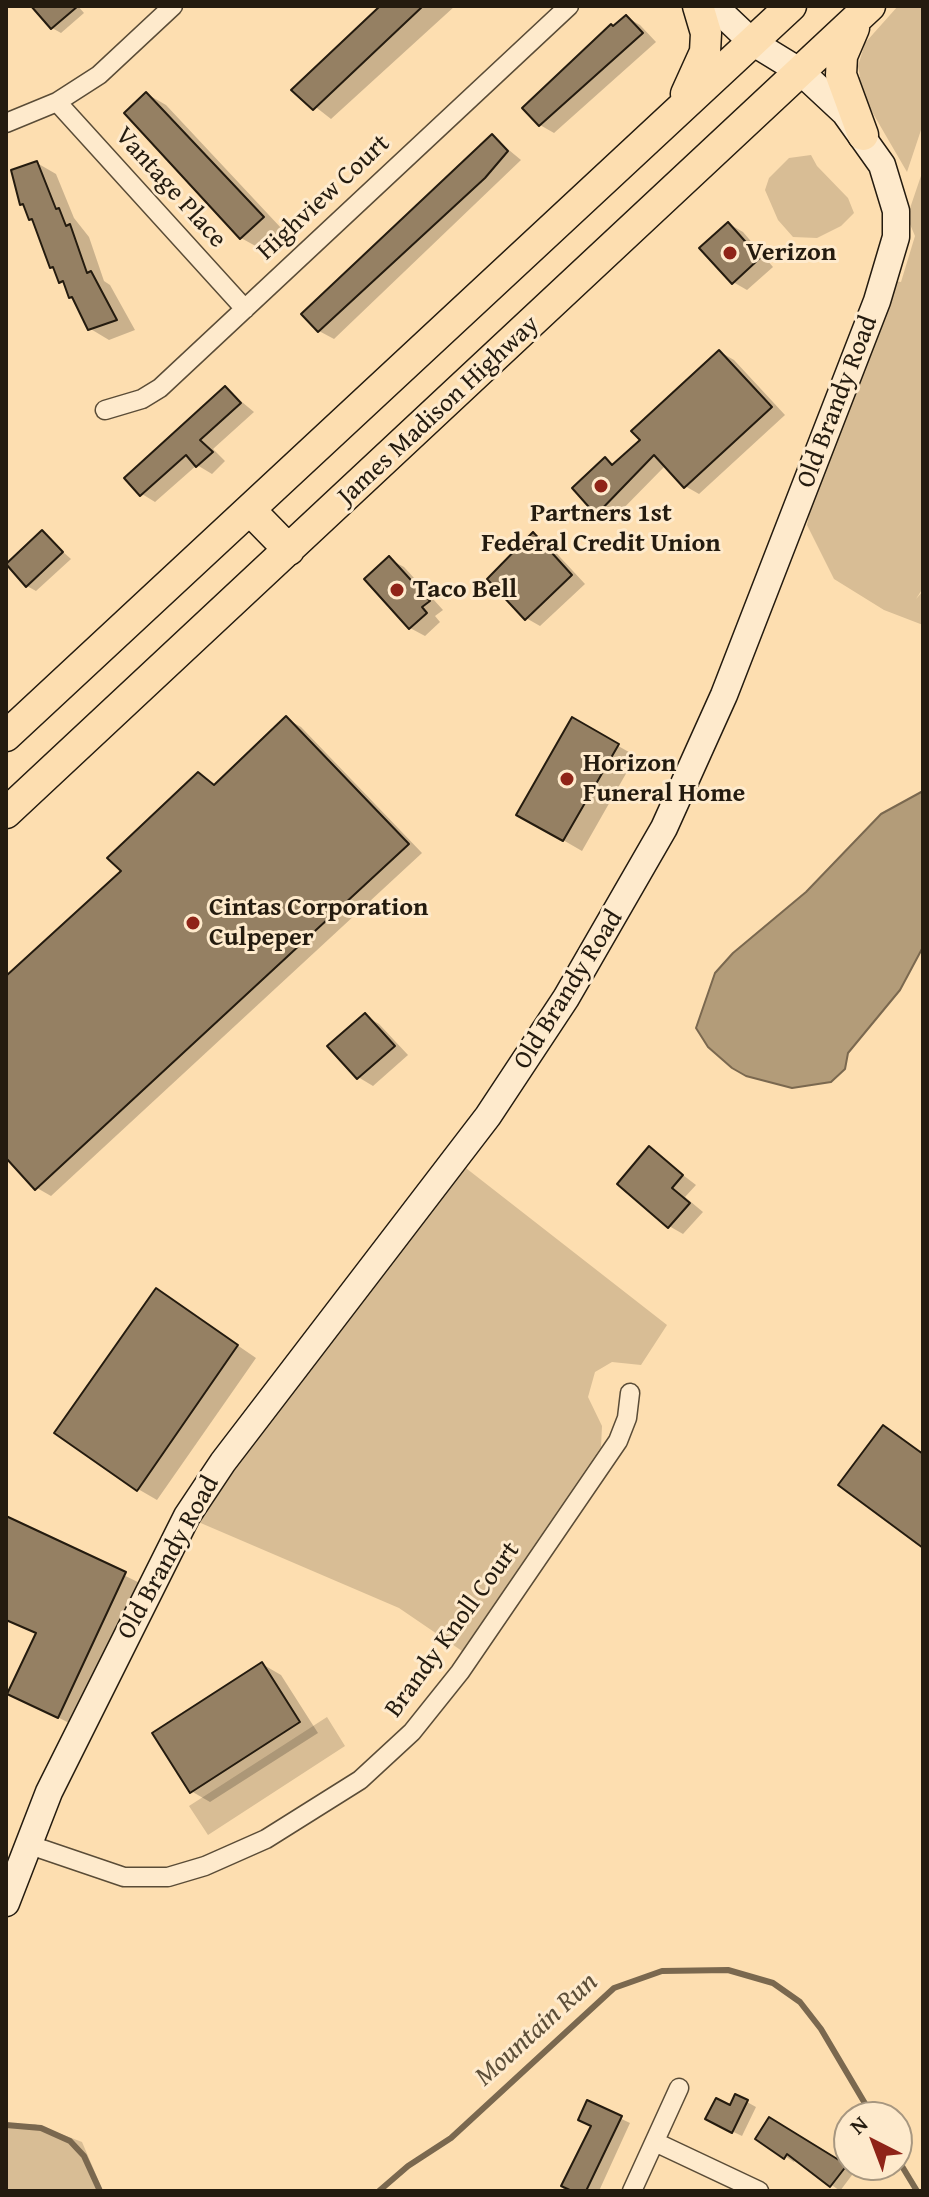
<!DOCTYPE html>
<style>
body{margin:0}
#map{position:relative;width:929px;height:2197px;overflow:hidden;background:#fddeb0;font-family:"Gentium Book Plus",serif}
canvas{display:block}
.frame{position:absolute;inset:0;border:8px solid #241b0f;pointer-events:none}
.north{position:absolute;left:833px;top:2101px;width:80px;height:80px;box-sizing:border-box;background:#feeacc;border:2px solid #a79780;border-radius:50%;rotate:318deg;font-size:22px;font-weight:700;line-height:32px;text-align:center;color:#241b0f}
.north::after{content:'';display:block;margin:auto;width:28px;height:36px;background:#8f2418;clip-path:polygon(50% 0,100% 100%,50% 72%,0 100%)}
</style>
<div id="map">
<canvas width="929" height="2197"></canvas>
<div class="frame"></div>
<div class="north">N</div>
</div>
<script>
const context = document.querySelector('canvas').getContext('2d');
context.lineJoin = 'round';
function fillPath(path, color) {
  context.fillStyle = color;
  context.fill(path, 'evenodd');
}
function shape(rows) {
  const path = new Path2D();
  for (const r of rows) {
    path.moveTo(r[0], r[1]);
    for (let i = 2; i < r.length; i += 2) path.lineTo(r[i], r[i + 1]);
  }
  return path;
}
function trace(path, color, width, dash) {
  context.strokeStyle = color;
  context.lineWidth = width;
  context.lineCap = dash ? 'butt' : 'round';
  context.setLineDash(dash || []);
  context.stroke(path);
}
function write(font, color, halo, rows, align = 'center') {
  context.font = font + ' "Gentium Book Plus",serif';
  context.lineWidth = 6;
  context.setLineDash([]);
  context.textBaseline = 'middle';
  context.strokeStyle = halo;
  context.fillStyle = color;
  for (const [text, x, y, turn = 0] of rows) {
    context.save();
    context.translate(x, y);
    context.rotate((+turn || 0) * Math.PI / 180);
    context.textAlign = isNaN(turn) ? turn : align;
    if (halo) context.strokeText(text, 0, 0);
    context.fillText(text, 0, 0);
    context.restore();
  }
}
const green = shape([
 [898,6,923,6,923,124,907,172,853,79,860,77,858,66,865,43],
 [811,155,817,166,848,198,854,213,841,226,817,238,793,237,778,220,765,190,769,178,789,158],
 [923,170,923,588,916,599,923,591,923,625,884,610,834,579,807,525,812,499,896,281,901,282,915,236,907,217],
 [462,1165,667,1325,641,1365,612,1362,595,1372,588,1397,602,1426,601,1447,462,1651,399,1608,196,1521,204,1504],
 [327,1717,345,1746,208,1835,189,1806],
 [35,2124,82,2142,103,2191,6,2191,6,2128]
]);
const water = shape([
 [923,791,923,947,900,990,848,1053,845,1069,831,1082,792,1088,746,1076,732,1068,708,1047,696,1028,715,973,733,953,806,892,881,814,923,791]
]);
const shadow = shape([
 [46,6,78,6,84,13,61,33,52,28],
 [381,6,455,6,331,119,294,90],
 [626,17,640,25,656,42,554,133,540,125],
 [147,94,166,105,282,229,261,249,241,238,127,113],
 [492,136,521,160,334,339,319,331],
 [37,163,56,174,74,218,89,237,104,281,110,285,135,330,109,340,89,328,76,300,52,266,26,207,21,204],
 [729,224,743,232,773,267,747,290,733,282],
 [720,352,734,360,785,415,699,494,685,486,666,465,611,521,597,513,605,459,615,465,643,440],
 [225,388,254,412,213,449,225,461,212,474,197,465,155,502,142,494],
 [42,533,71,559,36,591,27,586],
 [533,535,547,543,585,584,540,626,526,618],
 [389,559,404,567,443,610,435,616,440,622,425,636,410,628],
 [287,719,301,727,422,853,51,1196,37,1188,6,1155,6,978,124,871,198,774,216,785],
 [572,720,636,756,582,851,518,814],
 [365,1016,379,1024,408,1055,373,1086,358,1077],
 [649,1149,696,1185,685,1197,703,1212,683,1234,669,1226],
 [157,1290,256,1358,157,1500,138,1489],
 [6,1518,144,1585,77,1727,10,1693,37,1634,6,1620],
 [262,1664,281,1675,318,1733,210,1802,191,1791],
 [747,2102,756,2107,742,2136,717,2124],
 [588,2103,630,2123,599,2191,562,2191,593,2126],
 [757,2138,817,2150,819,2147,855,2171,840,2191,796,2159,794,2162]
]);
const stream = shape([
 [6,2125,41,2128,70,2141,84,2156,100,2191],
 [897,2158,917,2191],
 [379,2191,408,2166,451,2138,614,1988,662,1971,728,1970,773,1983,800,2002,821,2029,873,2117]
]);
const building = shape([
 [31,6,78,6,51,29,31,6],
 [380,6,423,6,313,110,291,90,380,6],
 [626,15,643,33,539,126,522,108,611,24,613,26,626,15],
 [146,92,264,217,240,239,124,113,146,92],
 [492,134,508,151,485,178,318,332,301,314,492,134],
 [37,161,56,209,59,208,66,226,70,224,87,273,91,271,117,320,88,330,72,297,69,298,63,281,59,283,53,267,50,268,32,219,29,220,23,204,20,205,11,170,37,161],
 [728,222,760,258,732,284,699,248,728,222],
 [719,350,772,407,684,488,654,455,596,515,572,488,605,457,612,465,640,440,631,431,719,350],
 [225,386,241,403,200,440,213,452,196,467,186,455,140,496,124,478,225,386],
 [42,530,63,552,26,587,6,564,42,530],
 [533,532,572,575,525,620,487,579,533,532],
 [389,556,430,601,422,607,427,613,409,629,364,579,389,556],
 [286,716,409,844,35,1190,6,1158,6,976,121,871,107,858,198,772,214,785,286,716],
 [572,717,619,744,563,841,516,815,572,717],
 [365,1013,395,1046,357,1079,327,1046,365,1013],
 [649,1146,683,1175,672,1188,690,1203,668,1228,617,1184,649,1146],
 [156,1288,238,1345,137,1491,54,1433,156,1288],
 [883,1425,923,1454,923,1548,838,1485,883,1425],
 [6,1516,126,1572,58,1718,7,1694,36,1633,6,1620,6,1516],
 [262,1662,300,1722,190,1793,152,1733,262,1662],
 [735,2094,748,2100,732,2133,705,2119,716,2098,730,2105,735,2094],
 [587,2100,622,2116,586,2191,572,2191,561,2186,591,2126,578,2120,587,2100],
 [769,2117,847,2165,830,2187,787,2154,784,2159,755,2139,769,2117]
]);
const street = shape([
 [57,102,245,309],
 [6,123,57,102,99,75,173,6],
 [105,410,142,399,160,388,569,6],
 [27,1844,124,1877,168,1877,205,1866,266,1839,360,1780,412,1732,460,1672,618,1441,627,1418,630,1393],
 [655,2142,759,2191],
 [632,2191,679,2088]
]);
const secondary = shape([
 [6,1903,49,1792,187,1516,223,1462,488,1116,566,998,664,828,724,695,877,301,896,237,896,211,882,165,845,113,801,72,752,42,714,6]
]);
const primary = shape([
 [854,28,842,56,841,75,863,135],
 [686,94,705,52,706,33,698,6],
 [250,510,289,550],
 [6,736,791,6],
 [6,813,870,6]
]);
const markers = [
 [730,253,8,"#8f2418"],
 [601,486,8,"#8f2418"],
 [397,590,8,"#8f2418"],
 [567,779,8,"#8f2418"],
 [193,923,8,"#8f2418"]
];
const streetNames = [
 ["Vantage Place",170,188,48],
 ["Highview Court",324,198,-43],
 ["Old Brandy Road",838,402,-69],
 ["James Madison Highway",439,411,-43],
 ["Old Brandy Road",569,990,-58],
 ["Old Brandy Road",169,1558,-61],
 ["Brandy Knoll Court",453,1630,-54]
];
const poiNames = [
 ["Verizon",746,253],
 ["Partners 1st",601,514,"center"],
 ["Federal Credit Union",601,544,"center"],
 ["Taco Bell",413,590],
 ["Horizon",583,764],
 ["Funeral Home",583,794],
 ["Cintas Corporation",209,908],
 ["Culpeper",209,938]
];
const waterNames = [
 ["Mountain Run",537,2030,-42]
];
fillPath(green, '#d8bd95');
fillPath(water, '#b39c79');
trace(water, '#7a684f', 2);
fillPath(shadow, '#0003');
trace(stream, '#7a684f', 6);
fillPath(building, '#958063');
trace(building, '#241b0f', 2);
trace(street, '#5a4c37', 21);
trace(secondary, '#241b0f', 29);
trace(primary, '#241b0f', 33);
trace(street, '#feeacc', 18);
trace(secondary, '#feeacc', 26);
trace(primary, '#fddeb0', 30);
for (const [x, y, r, color] of markers) {
  const dot = new Path2D();
  dot.arc(x, y, r, 0, 2 * Math.PI);
  context.fillStyle = color;
  context.fill(dot);
  trace(dot, '#feeacc', 3);
}
write('26px', '#241b0f', '#feeacc', streetNames);
write('bold 26px', '#241b0f', '#feeacc', poiNames, 'left');
write('italic 28px', '#5d4f39', '#feeacc', waterNames);
</script>
